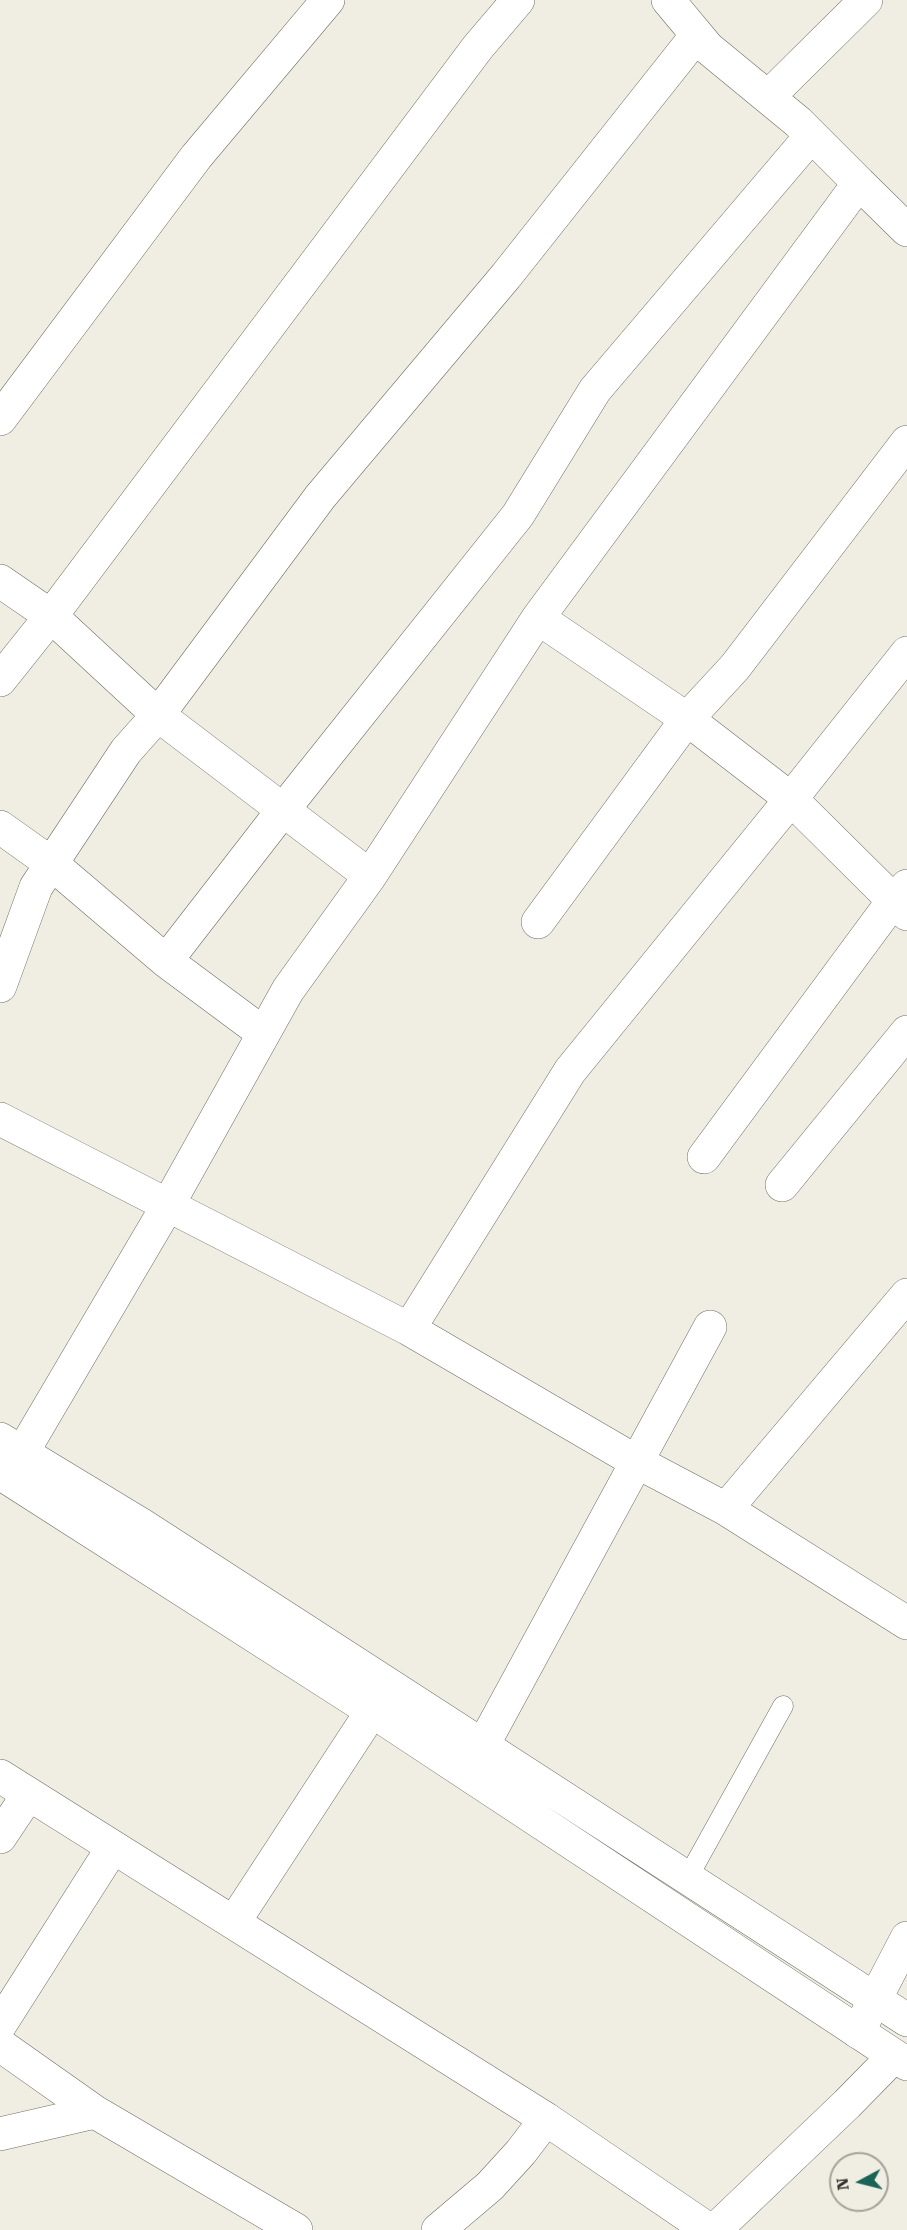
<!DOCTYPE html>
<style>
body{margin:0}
#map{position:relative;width:907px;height:2230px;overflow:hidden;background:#f0eee3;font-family:"Roboto Serif",serif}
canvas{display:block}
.north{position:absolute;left:829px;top:2152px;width:60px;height:60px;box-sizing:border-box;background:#f0eee3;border:2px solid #a4a39b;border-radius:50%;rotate:263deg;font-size:16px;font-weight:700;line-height:24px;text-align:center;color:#33322e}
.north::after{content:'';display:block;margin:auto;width:21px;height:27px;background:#1b6357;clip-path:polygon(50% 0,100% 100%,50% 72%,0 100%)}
</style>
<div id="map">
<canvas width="907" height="2230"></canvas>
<div class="north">N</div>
</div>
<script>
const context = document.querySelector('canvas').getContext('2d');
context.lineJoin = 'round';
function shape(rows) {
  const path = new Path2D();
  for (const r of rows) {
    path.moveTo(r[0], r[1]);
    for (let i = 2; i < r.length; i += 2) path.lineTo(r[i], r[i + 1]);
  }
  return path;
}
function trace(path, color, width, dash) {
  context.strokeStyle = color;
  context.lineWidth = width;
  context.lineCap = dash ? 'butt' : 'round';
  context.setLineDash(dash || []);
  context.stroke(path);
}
const lane = shape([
 [688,1877,783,1706]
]);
const street = shape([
 [768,97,866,0],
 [859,183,907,230],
 [0,419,196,157,328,0],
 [0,581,51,616,158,715,370,876],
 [538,618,687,719,791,799,907,914],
 [0,680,51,616,478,47,518,0],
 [0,827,52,864,166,961],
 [538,922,687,719,735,667,907,442],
 [0,986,36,887,126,751,158,715,320,497,506,276,697,35],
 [263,1033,166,961,283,810,518,515,595,390,811,136],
 [0,1119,409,1329,637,1462,726,1509,907,1623],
 [704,1157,893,901,907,886],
 [782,1185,907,1032],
 [409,1329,570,1071,791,799,907,653],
 [8,1477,168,1205,288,990,370,876,538,618,859,183,798,122,708,48,668,0],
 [726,1509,907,1295],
 [469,1771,710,1327],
 [0,1776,546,2119,709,2230],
 [0,1837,28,1795],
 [234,1922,372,1711],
 [0,2025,113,1847],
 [858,2032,907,1938],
 [0,2045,95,2112,296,2230],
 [0,2134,95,2112],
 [438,2230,490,2186,521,2152,546,2119],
 [715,2230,847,2104,894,2056]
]);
const secondary = shape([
 [0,1439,142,1525,907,2020],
 [0,1473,372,1711,907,2064]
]);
trace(lane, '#6e6c62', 21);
trace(street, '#6e6c62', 34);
trace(secondary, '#6e6c62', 34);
trace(lane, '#fff', 20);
trace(street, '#fff', 33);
trace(secondary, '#fff', 33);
</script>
